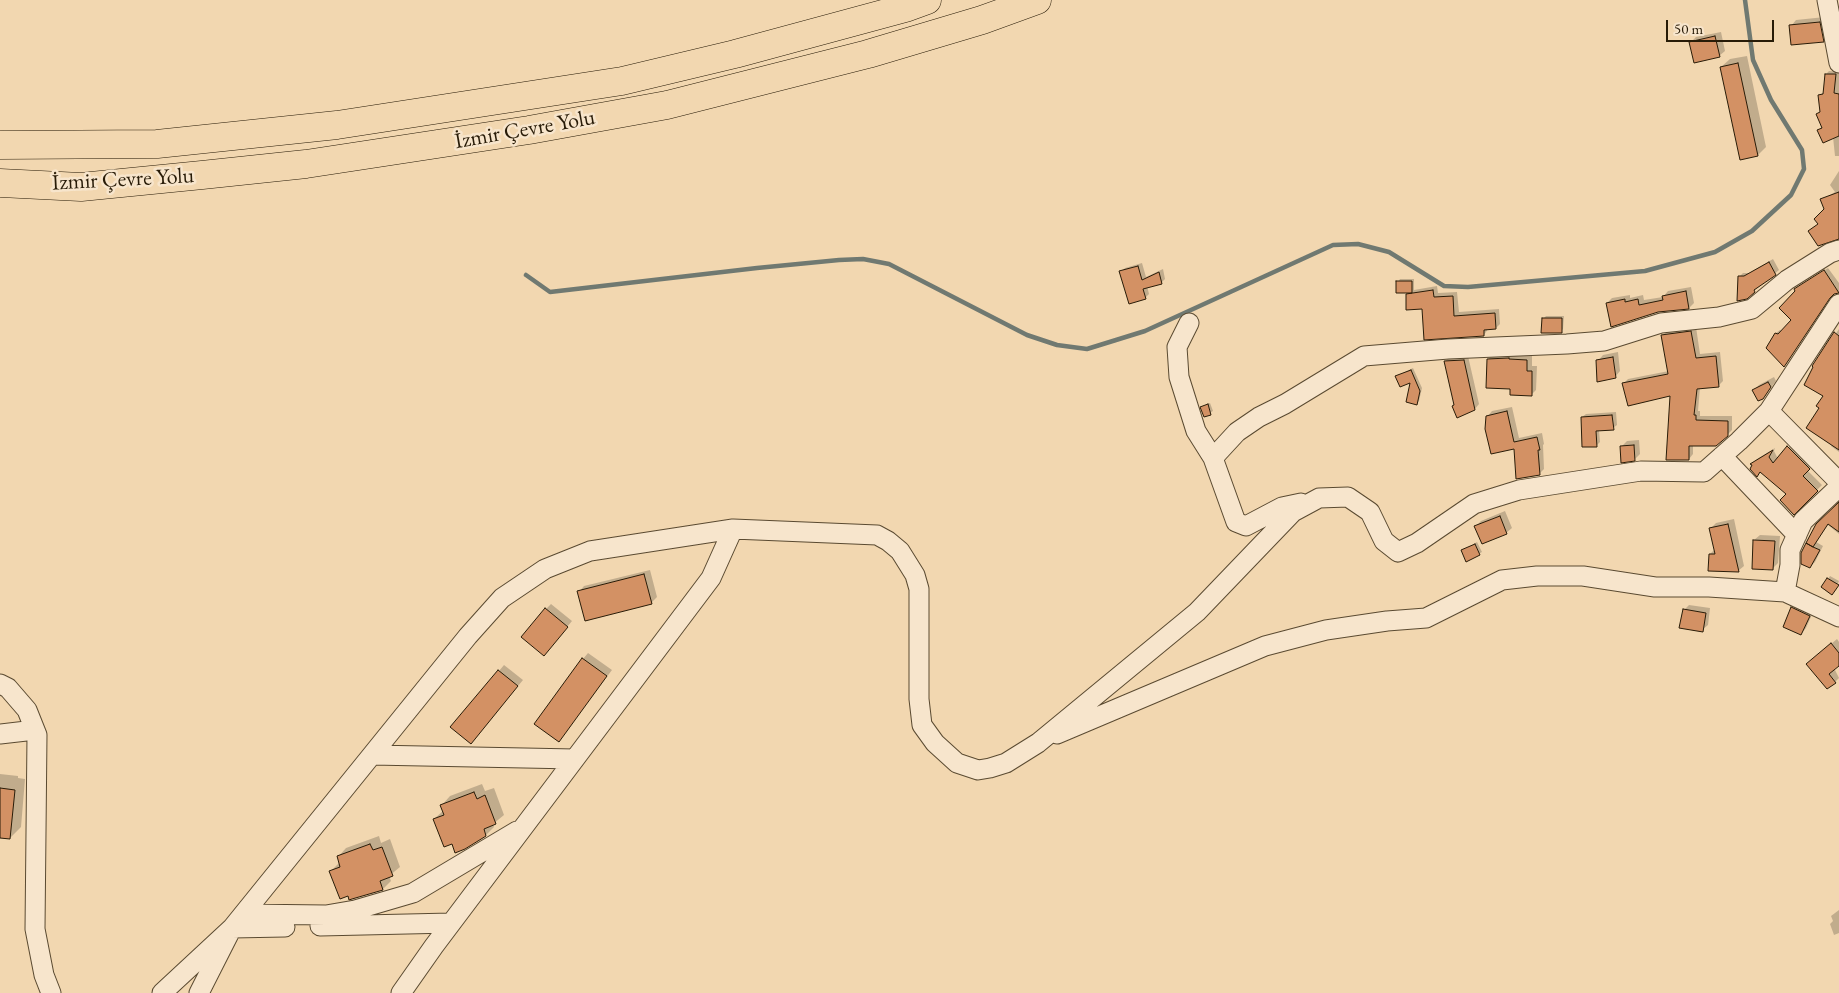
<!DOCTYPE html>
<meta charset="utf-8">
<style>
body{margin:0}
#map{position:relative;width:1839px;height:993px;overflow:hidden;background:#f2d7b0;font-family:"EB Garamond",serif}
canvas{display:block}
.scale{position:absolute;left:1666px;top:20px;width:108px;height:22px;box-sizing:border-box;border:2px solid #281b07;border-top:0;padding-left:6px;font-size:15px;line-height:18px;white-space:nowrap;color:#281b07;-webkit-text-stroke:4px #f7e5cc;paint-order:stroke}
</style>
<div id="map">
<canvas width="1839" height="993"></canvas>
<div class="scale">50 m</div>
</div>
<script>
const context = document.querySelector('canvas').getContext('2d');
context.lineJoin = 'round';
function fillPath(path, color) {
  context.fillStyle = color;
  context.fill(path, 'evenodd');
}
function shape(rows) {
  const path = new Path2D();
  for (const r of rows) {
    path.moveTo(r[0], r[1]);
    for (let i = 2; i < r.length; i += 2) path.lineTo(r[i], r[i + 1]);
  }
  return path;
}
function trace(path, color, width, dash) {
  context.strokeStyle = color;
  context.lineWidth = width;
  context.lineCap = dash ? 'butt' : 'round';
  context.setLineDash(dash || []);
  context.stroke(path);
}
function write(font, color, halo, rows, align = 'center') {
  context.font = font + ' "EB Garamond",serif';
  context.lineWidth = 5;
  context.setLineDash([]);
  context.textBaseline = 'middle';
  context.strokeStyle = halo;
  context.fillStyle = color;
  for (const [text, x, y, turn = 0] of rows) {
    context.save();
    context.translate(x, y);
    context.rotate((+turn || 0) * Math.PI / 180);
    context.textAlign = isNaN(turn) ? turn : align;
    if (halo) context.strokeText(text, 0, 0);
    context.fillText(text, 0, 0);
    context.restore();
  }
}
const shadow = shape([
 [1825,17,1828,36,1823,41,1791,26,1796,20],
 [1721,32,1725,51,1719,56,1691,42,1696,37],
 [1747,56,1766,147,1758,155,1721,67,1730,59],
 [1829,71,1839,72,1839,156,1835,156,1833,137,1819,130,1823,126,1818,114,1821,111,1819,95,1825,92,1826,74],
 [1839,171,1839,238,1819,223,1826,209,1822,200,1835,192,1830,185],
 [1773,259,1779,270,1754,291,1739,277,1743,273,1749,273],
 [1142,263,1146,277,1163,269,1165,279,1161,283,1147,286,1149,294,1145,298,1121,272,1125,268],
 [1828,268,1839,283,1839,292,1832,294,1784,365,1767,348,1776,333,1780,330,1782,331,1793,320,1795,289],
 [1400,279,1414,279,1414,290,1437,286,1438,293,1457,292,1459,312,1499,309,1500,324,1496,328,1488,329,1484,335,1424,308,1407,295,1410,291,1398,282],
 [1691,287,1694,303,1689,308,1607,303,1612,298,1630,295,1630,298,1643,295,1644,300,1663,297,1668,291],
 [1546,316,1564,316,1563,329,1561,331,1544,318],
 [1696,327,1700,354,1720,352,1723,381,1718,386,1700,387,1698,411,1700,411,1700,416,1732,416,1732,430,1727,435,1693,445,1693,454,1689,459,1672,395,1623,384,1628,379,1669,371,1663,335,1667,331],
 [1839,329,1839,452,1831,446,1832,444,1821,408,1825,395,1814,366],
 [1618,352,1620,371,1615,377,1598,361,1603,355],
 [1493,354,1532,355,1532,366,1537,366,1536,390,1531,395,1512,388,1488,359],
 [1468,356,1479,404,1475,409,1455,405,1445,361,1450,357],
 [1413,368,1422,388,1419,401,1417,403,1412,381,1397,376],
 [1774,377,1776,381,1763,398,1754,390,1759,385],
 [1210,403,1213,411,1204,416,1202,407],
 [1512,407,1519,438,1542,433,1544,444,1543,445,1544,469,1539,474,1487,417,1492,411],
 [1616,412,1617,425,1613,428,1599,430,1600,442,1596,446,1582,417,1586,414],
 [1639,440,1640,454,1635,459,1621,447,1627,441],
 [1793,442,1814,463,1807,470,1822,485,1794,513,1788,494,1761,471,1758,475,1752,464,1757,459,1775,448,1774,451,1778,459],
 [1839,504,1839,534,1828,525,1816,542,1823,546,1815,562,1810,567,1802,563],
 [1505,511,1512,528,1506,533,1476,526,1481,521],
 [1734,519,1744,566,1738,571,1710,554,1715,549,1711,528,1716,523],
 [1760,535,1780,536,1778,563,1773,568,1754,540],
 [1477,542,1482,552,1467,560,1462,551],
 [650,570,657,597,651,603,579,592,584,586],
 [1830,576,1839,581,1835,591,1823,587],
 [1798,603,1814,610,1806,628,1801,634,1792,608],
 [551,604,572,621,549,649,546,609],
 [1689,605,1710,608,1708,625,1702,630,1684,610],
 [1837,639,1839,642,1839,664,1834,668,1839,678,1835,682,1813,659],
 [588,653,612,670,559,740,583,659],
 [504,665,523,680,476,737,452,727],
 [0,774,18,776,18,778,25,779,21,827,10,838,0,837],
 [482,784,485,791,494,788,504,815,493,824,494,827,486,835,452,843,434,819,443,811,442,805,450,796],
 [379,836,381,843,390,839,400,867,389,876,391,881,383,889,352,898,331,871,339,863,338,857,346,848],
 [1839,910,1839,933,1834,935,1830,924,1833,921,1831,916]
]);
const stream = shape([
 [526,275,550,292,757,268,839,260,863,259,889,264,1027,335,1057,345,1087,349,1145,331,1333,245,1358,244,1389,252,1444,286,1468,287,1645,271,1715,252,1752,231,1791,195,1804,169,1802,150,1771,100,1753,60,1745,0]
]);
const building = shape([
 [1820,22,1824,42,1791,45,1789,25,1820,22],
 [1715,36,1720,57,1694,63,1689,42,1715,36],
 [1738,63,1758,156,1740,160,1720,67,1738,63],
 [1825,74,1836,74,1834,93,1839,94,1839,136,1823,143,1817,130,1822,128,1816,114,1820,112,1818,95,1823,94,1825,74],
 [1839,192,1839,239,1818,246,1808,231,1818,224,1814,219,1824,209,1820,199,1839,192],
 [1769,262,1776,275,1754,290,1755,292,1747,299,1737,301,1738,276,1744,276,1769,262],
 [1138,266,1142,280,1159,272,1162,284,1143,289,1146,299,1129,304,1119,271,1138,266],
 [1824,270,1839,293,1834,294,1830,298,1784,367,1766,348,1775,333,1778,334,1791,320,1779,308,1795,291,1794,289,1824,270],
 [1396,281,1412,281,1412,293,1396,293,1396,281],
 [1433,290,1434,297,1453,296,1454,316,1495,313,1496,329,1484,330,1484,336,1424,340,1422,309,1406,310,1406,294,1433,290],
 [1686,291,1689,309,1658,312,1611,327,1606,303,1625,299,1625,302,1638,299,1639,305,1663,300,1662,296,1686,291],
 [1542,318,1562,318,1562,333,1541,333,1542,318],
 [1691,331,1696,358,1716,356,1719,387,1697,389,1694,415,1696,415,1696,420,1728,421,1728,436,1716,446,1689,446,1689,460,1666,460,1670,396,1628,406,1622,383,1668,374,1661,335,1691,331],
 [1834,332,1839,336,1839,450,1806,428,1819,408,1816,406,1823,396,1804,385,1813,367,1812,366,1834,332],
 [1613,357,1616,378,1597,382,1596,360,1613,357],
 [1509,358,1509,359,1527,360,1527,371,1532,371,1532,396,1510,395,1510,389,1486,388,1487,359,1509,358],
 [1464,360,1475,410,1457,418,1452,406,1454,405,1444,361,1464,360],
 [1411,370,1420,391,1417,405,1406,402,1410,383,1400,387,1395,376,1411,370],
 [1768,382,1771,387,1763,399,1758,401,1752,390,1768,382],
 [1208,404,1211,415,1204,417,1200,407,1208,404],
 [1507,411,1514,442,1537,437,1540,450,1538,450,1540,475,1516,479,1514,449,1491,454,1485,429,1486,416,1507,411],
 [1612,415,1614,430,1596,431,1597,447,1582,447,1581,417,1612,415],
 [1634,445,1635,461,1621,463,1620,446,1634,445],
 [1787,446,1810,469,1803,476,1818,491,1794,515,1780,500,1786,494,1760,472,1757,477,1750,469,1752,465,1750,464,1773,450,1769,457,1773,463,1787,446],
 [1839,502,1839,532,1828,524,1813,547,1820,550,1810,568,1801,564,1801,553,1806,543,1813,547,1806,543,1816,524,1839,502],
 [1500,516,1507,534,1482,544,1474,526,1500,516],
 [1728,524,1739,572,1708,571,1709,554,1715,554,1709,528,1728,524],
 [1753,540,1775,541,1773,570,1752,569,1753,540],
 [1475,544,1480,555,1466,562,1461,550,1475,544],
 [644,574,652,604,585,621,577,591,644,574],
 [1827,578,1839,585,1832,595,1821,587,1827,578],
 [1791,607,1810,616,1801,635,1783,627,1791,607],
 [545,608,568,627,544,656,521,637,545,608],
 [1683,609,1706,613,1703,632,1679,628,1683,609],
 [1831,643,1839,653,1839,666,1829,674,1836,683,1827,689,1806,664,1831,643],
 [582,658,607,676,559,742,534,724,582,658],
 [498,670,518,686,471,744,450,727,498,670],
 [0,788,15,790,10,839,0,838,0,788],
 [474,792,477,799,485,795,496,824,484,829,486,836,465,849,455,853,452,844,444,847,433,819,444,815,440,805,474,792],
 [370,844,373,850,382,847,393,876,380,881,383,890,352,899,349,900,348,896,340,899,329,871,340,867,337,856,370,844]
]);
const minor = shape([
 [1827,0,1839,63],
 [1189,323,1177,347,1179,377,1196,431,1213,458,1236,522,1246,526,1282,507,1301,503],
 [1769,411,1839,482],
 [1722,456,1797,535],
 [1213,458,1237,432,1259,417,1285,404,1364,356,1448,349,1567,344,1604,341,1661,323,1719,317,1752,309,1787,280,1830,253,1839,250],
 [1785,592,1790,565,1790,550,1803,521,1839,487],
 [0,684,8,688,27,710,37,735,35,929,44,975,51,993],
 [0,734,35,730],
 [1057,734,1265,646,1326,630,1387,621,1426,618,1502,580,1537,576,1583,576,1655,587,1709,587,1785,592,1839,617],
 [372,755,575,759],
 [244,914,326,915,355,910,413,893,517,831],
 [320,926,451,923],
 [162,993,232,928,468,636,502,598,545,569,590,551,733,529,877,535,888,541,900,551,915,575,919,589,919,699,922,725,935,743,957,763,978,770,990,768,1006,763,1038,743,1197,612,1293,512,1319,498,1348,497,1370,512,1384,541,1398,552,1417,543,1474,504,1519,490,1641,471,1704,472,1739,441,1769,411,1839,304],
 [199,993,232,928,285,927],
 [401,993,434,946,711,578,733,529]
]);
const highway = shape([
 [0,145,157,144,337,125,622,81,735,54,905,8,927,0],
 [0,183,81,187,202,175,306,164,529,130,667,105,868,54,982,20,1037,0]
]);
const streetNames = [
 ["İzmir Çevre Yolu",525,130,-10],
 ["İzmir Çevre Yolu",123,180,-3]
];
fillPath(shadow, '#0003');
trace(stream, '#707971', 4.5);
fillPath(building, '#d39164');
trace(building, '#281b07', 1);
trace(minor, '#5a4a31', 21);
trace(highway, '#281b07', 29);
trace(minor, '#f7e5cc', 19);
trace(highway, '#f2d7b0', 28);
write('22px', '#281b07', '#f7e5cc', streetNames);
</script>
